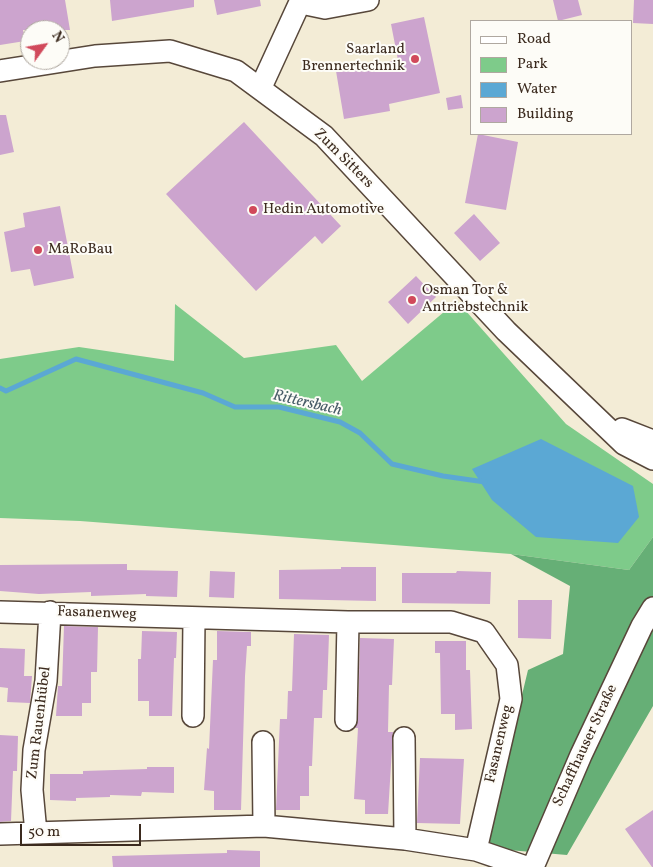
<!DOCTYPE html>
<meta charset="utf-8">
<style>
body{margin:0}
#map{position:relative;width:653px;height:867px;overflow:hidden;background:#f3ecd6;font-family:Vollkorn,serif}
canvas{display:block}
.legend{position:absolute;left:470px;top:20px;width:162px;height:115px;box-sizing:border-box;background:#fdfcf7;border:1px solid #afa8a0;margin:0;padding:6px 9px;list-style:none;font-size:15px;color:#3b2a1e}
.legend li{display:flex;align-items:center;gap:10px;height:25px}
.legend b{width:25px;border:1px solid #afa8a0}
.north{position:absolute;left:20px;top:20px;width:50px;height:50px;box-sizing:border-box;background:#fdfcf7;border:1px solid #afa8a0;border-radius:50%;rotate:58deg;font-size:14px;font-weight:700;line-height:20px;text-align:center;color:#3b2a1e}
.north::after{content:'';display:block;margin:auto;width:18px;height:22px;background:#d1495b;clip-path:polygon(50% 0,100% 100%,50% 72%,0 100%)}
.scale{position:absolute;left:20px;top:824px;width:121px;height:22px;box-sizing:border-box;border:2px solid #3b2a1e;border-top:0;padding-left:6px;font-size:15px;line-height:18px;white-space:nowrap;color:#3b2a1e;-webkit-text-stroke:4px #fdfcf7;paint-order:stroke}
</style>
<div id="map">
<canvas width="653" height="867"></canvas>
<ul class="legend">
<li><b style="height:6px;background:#fff"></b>Road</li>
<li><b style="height:14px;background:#7ecb8a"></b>Park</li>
<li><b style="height:14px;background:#5ba8d4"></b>Water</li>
<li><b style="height:14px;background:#cca4ce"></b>Building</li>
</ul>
<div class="north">N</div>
<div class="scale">50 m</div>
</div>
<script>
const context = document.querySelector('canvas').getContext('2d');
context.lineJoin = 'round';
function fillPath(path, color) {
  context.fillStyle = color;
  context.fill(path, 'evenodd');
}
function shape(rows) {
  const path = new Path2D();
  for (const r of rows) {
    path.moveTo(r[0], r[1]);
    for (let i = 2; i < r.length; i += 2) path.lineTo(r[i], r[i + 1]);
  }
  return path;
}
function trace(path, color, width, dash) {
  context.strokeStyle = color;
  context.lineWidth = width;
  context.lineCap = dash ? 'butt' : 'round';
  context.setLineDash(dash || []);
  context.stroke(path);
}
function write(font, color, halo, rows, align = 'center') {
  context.font = font + ' Vollkorn,serif';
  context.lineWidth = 4;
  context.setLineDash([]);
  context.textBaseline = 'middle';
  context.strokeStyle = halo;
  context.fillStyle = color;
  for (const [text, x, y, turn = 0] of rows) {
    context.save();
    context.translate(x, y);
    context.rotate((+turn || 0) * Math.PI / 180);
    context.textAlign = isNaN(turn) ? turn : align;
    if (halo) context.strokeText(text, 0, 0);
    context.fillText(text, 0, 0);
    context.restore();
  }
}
const green = shape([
 [457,301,566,424,653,484,653,537,629,570,511,554,80,521,0,518,0,359,79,347,174,361,175,304,244,358,336,345,362,381]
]);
const forest = shape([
 [653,537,653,706,567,855,485,848,528,670,563,654,570,586,511,554,629,570]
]);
const water = shape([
 [541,439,633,486,639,517,618,543,536,537,492,500,472,469]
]);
const stream = shape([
 [0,388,6,391,76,359,203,393,235,407,279,407,340,422,360,433,392,464,443,476,485,482]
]);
const building = shape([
 [0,0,65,0,70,30,23,30,25,41,0,45],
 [110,0,194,0,194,7,112,21],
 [214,0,260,0,261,6,217,15],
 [553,0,578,0,582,15,558,21],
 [634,0,653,0,653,24,633,23],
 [424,17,440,93,389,104,390,111,344,119,336,71,398,60,391,24],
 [461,95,463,108,448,110,446,98],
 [0,115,6,115,14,152,0,155],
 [244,122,341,226,322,244,315,236,256,291,166,194],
 [478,134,518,142,506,210,465,203],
 [60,206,74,278,34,286,30,269,11,272,4,232,25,227,23,213],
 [474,214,500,243,480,261,454,233],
 [416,276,436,297,408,324,388,302],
 [127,564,127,570,178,571,177,597,146,596,146,594,91,596,91,592,39,594,0,591,0,565],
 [341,567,376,567,376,601,279,599,279,570,341,569],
 [210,571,235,572,234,598,209,597],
 [457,571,491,572,490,604,402,603,402,573,456,573],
 [518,600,552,600,551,639,518,638],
 [64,626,98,627,97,672,91,672,91,703,82,703,82,716,56,716,58,686,62,686],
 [142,631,177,632,176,658,174,658,172,716,149,716,149,701,138,701,138,659,141,659],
 [217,631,251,632,251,646,247,646,245,676,241,810,214,810,214,791,204,790,207,748,209,749,213,660,217,660],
 [294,634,329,635,327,690,323,690,322,718,314,718,312,766,309,766,309,796,300,796,300,810,276,810,280,719,287,719,288,691,292,691],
 [360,638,394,639,392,685,389,685,388,732,393,732,388,814,365,814,365,800,354,799,358,728,355,728,358,720],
 [435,641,466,641,466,670,470,670,472,729,455,730,455,714,441,714,440,653,435,653],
 [0,648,25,649,24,676,32,676,30,703,7,702,8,688,0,687],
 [0,735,18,736,17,771,13,771,11,821,0,822],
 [420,758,464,759,460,824,417,823],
 [147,767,174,767,174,793,142,792,141,796,110,795,110,797,76,798,76,801,50,800,50,774,83,774,83,771,147,769],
 [653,810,653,867,652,867,625,829],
 [227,850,260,851,260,867,113,867,112,856,227,853]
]);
const minor = shape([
 [301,3,325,8,368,0],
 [0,71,95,56,170,51,236,71,324,136,506,331,624,444,653,459],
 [261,87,301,0],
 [622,429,653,441],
 [0,612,348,622,451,622,484,632,507,665,511,699,476,850],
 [193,716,194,618],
 [346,720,348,622],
 [404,738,405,839],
 [263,742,264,826],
 [36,833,32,790,34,750,46,681,50,612],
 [0,834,264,826,405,839,476,850,526,867],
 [533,867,581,755,642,626,653,608]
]);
const markers = [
 [415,59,5,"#d1495b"],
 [253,210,5,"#d1495b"],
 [38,250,5,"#d1495b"],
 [412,300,5,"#d1495b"]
];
const poiNames = [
 ["Saarland",405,50,"right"],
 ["Brennertechnik",405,67,"right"],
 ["Hedin Automotive",263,210],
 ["MaRoBau",48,250],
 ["Osman Tor &",422,291],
 ["Antriebstechnik",422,308]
];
const streetNames = [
 ["Zum Sitters",343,159,45],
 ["Fasanenweg",97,614,2],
 ["Zum Rauenhübel",40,723,-83],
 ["Fasanenweg",500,744,-77],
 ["Schaffhauser Straße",586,746,-65]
];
const waterNames = [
 ["Rittersbach",307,404,13]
];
fillPath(green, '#7ecb8a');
fillPath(forest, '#66af76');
fillPath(water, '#5ba8d4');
trace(stream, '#5ba8d4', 5);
fillPath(building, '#cca4ce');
trace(minor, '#57473a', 24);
trace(minor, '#fff', 21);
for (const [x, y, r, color] of markers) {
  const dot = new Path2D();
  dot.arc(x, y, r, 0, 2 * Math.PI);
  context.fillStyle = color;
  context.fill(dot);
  trace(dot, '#fdfcf7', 2);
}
write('15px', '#3b2a1e', '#fdfcf7', poiNames, 'left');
write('15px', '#3b2a1e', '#fdfcf7', streetNames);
write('italic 16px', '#485c67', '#fdfcf7', waterNames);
</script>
